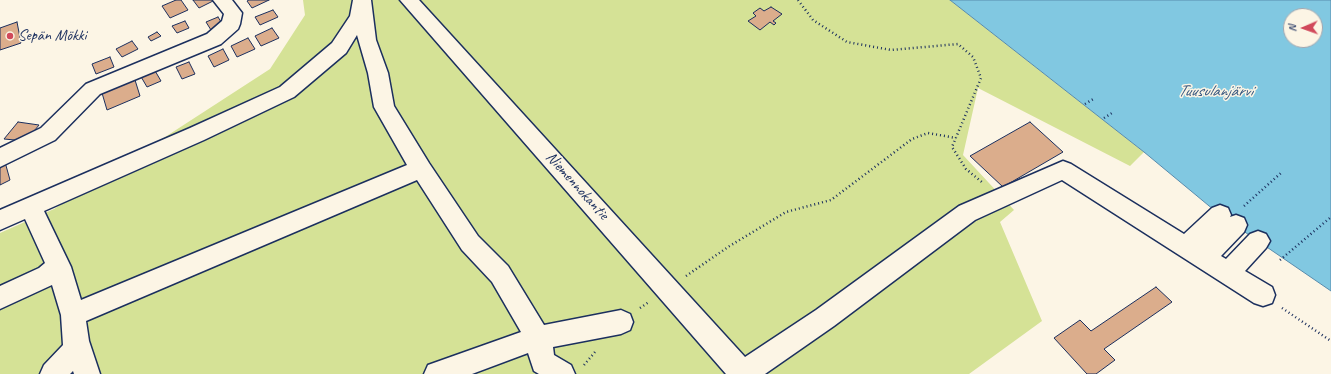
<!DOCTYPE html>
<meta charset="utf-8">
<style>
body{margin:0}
#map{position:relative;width:1331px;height:374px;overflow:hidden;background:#fcf5e5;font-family:Caveat,sans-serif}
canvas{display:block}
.north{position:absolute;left:1283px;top:8px;width:40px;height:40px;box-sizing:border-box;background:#fcf5e5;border:1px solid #a2a6af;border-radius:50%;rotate:268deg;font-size:11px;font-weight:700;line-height:16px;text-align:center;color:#1b2f5e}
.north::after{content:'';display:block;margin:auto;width:14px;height:18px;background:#d1495b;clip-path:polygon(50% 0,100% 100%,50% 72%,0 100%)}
</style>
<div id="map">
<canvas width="1331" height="374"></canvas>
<div class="north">N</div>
</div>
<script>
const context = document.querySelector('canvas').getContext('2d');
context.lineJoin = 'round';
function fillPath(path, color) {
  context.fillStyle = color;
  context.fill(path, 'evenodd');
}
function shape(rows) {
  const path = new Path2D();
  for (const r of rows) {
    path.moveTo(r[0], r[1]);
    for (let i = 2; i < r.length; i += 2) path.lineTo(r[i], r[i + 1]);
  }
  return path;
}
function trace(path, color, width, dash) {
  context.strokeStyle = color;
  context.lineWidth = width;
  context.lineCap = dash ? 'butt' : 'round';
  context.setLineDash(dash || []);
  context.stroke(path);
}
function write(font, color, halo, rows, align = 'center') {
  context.font = font + ' Caveat,sans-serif';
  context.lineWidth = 3;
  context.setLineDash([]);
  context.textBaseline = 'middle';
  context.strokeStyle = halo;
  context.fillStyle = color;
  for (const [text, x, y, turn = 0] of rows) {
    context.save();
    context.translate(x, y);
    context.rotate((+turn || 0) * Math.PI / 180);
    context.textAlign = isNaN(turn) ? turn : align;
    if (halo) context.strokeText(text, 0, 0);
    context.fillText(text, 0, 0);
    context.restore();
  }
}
const green = shape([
 [303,0,950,0,1144,152,1130,166,978,88,963,155,1014,210,1000,222,1042,321,969,374,0,374,0,233,54,209,270,69,305,15]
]);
const water = shape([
 [950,0,1331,0,1331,291,1220,215,1144,152,950,0],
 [1291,16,1315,16,1315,40,1291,40,1291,16]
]);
const building = shape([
 [176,0,181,0,188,10,170,18,162,6,176,0],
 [193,0,212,0,213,1,199,8,193,0],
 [269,0,252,8,247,1,249,0,269,0],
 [771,7,782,14,773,21,776,23,774,25,770,22,760,30,748,21,756,16,753,13,760,8,764,11,771,7],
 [273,10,278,17,260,25,255,17,273,10],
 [218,17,223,25,211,30,206,22,218,17],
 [185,21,189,28,177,33,172,26,185,21],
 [17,22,21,43,0,50,0,28,17,22],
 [272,28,279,38,261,46,255,36,272,28],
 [157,32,161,36,151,41,148,37,157,32],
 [248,38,255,49,237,57,231,46,248,38],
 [132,41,138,49,122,57,116,49,132,41],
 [223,49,229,60,214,67,208,56,223,49],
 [110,57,114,67,96,74,92,64,110,57],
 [189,62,195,74,182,79,176,67,189,62],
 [154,69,161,81,147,87,140,75,154,69],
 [135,80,140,96,107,110,102,93,135,80],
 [18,122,39,125,26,141,4,139,18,122],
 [1030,122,1063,152,1003,187,970,156,1030,122],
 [5,162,10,180,0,185,0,165,5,162],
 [1156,287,1172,302,1104,349,1115,360,1096,374,1087,374,1054,338,1080,320,1091,331,1156,287]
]);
const path = shape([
 [798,0,813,20,847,42,891,50,958,44,973,57,981,78,952,147,966,169,983,183],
 [1085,104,1095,98],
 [1104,118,1112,113],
 [1244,206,1281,173],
 [1280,260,1331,217],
 [686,276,728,247,786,212,831,200,912,139,928,133,956,138],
 [640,308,649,302],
 [1282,308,1331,341],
 [584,365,595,352]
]);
const minor = shape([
 [213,0,232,0,242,13,240,24,238,29,221,44,100,94,55,140,0,167,0,148,41,128,86,84,207,34,222,21,224,14,213,0],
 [353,0,371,0,376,40,388,73,394,106,429,163,478,236,508,266,544,325,621,310,630,314,633,322,630,330,621,334,553,347,554,355,571,365,575,374,539,374,534,371,528,353,472,374,424,374,428,365,521,332,492,282,462,250,417,180,86,321,89,341,100,374,74,374,73,371,70,374,40,374,44,365,63,345,61,315,52,285,0,309,0,286,39,268,45,263,25,219,0,230,0,210,190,128,280,87,332,43,350,16,353,0],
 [357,35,368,73,374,107,407,165,81,300,71,267,44,211,204,140,294,97,346,53,357,35],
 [400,0,419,0,745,357,816,310,959,206,1063,161,1071,164,1184,234,1212,208,1220,205,1228,208,1231,215,1230,217,1236,215,1244,218,1247,225,1244,232,1221,256,1226,259,1250,234,1258,231,1266,234,1270,241,1266,248,1245,271,1272,287,1275,295,1272,303,1263,306,1254,303,1062,180,975,220,834,326,765,374,726,374,400,0]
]);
const markers = [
 [10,36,4,"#d1495b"]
];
const poiNames = [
 ["Sepän Mökki",18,36]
];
const streetNames = [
 ["Niemennokantie",577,186,48]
];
const waterNames = [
 ["Tuusulanjärvi",1215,92]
];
fillPath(green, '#d5e296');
fillPath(water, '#81c8e1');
trace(water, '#588bad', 1);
fillPath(building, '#dbad8c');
trace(building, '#1b2f5e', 1);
trace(minor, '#1b2f5e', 3);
trace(path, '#1b2f5e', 2.5, [1, 3]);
fillPath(minor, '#fcf5e5');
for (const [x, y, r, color] of markers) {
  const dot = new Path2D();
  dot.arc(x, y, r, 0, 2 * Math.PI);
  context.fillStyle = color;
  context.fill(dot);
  trace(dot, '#fcf5e5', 1.5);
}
write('16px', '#1b2f5e', '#fcf5e5', poiNames, 'left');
write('16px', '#1b2f5e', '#fcf5e5', streetNames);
write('italic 17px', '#34557f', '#fcf5e5', waterNames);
</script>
